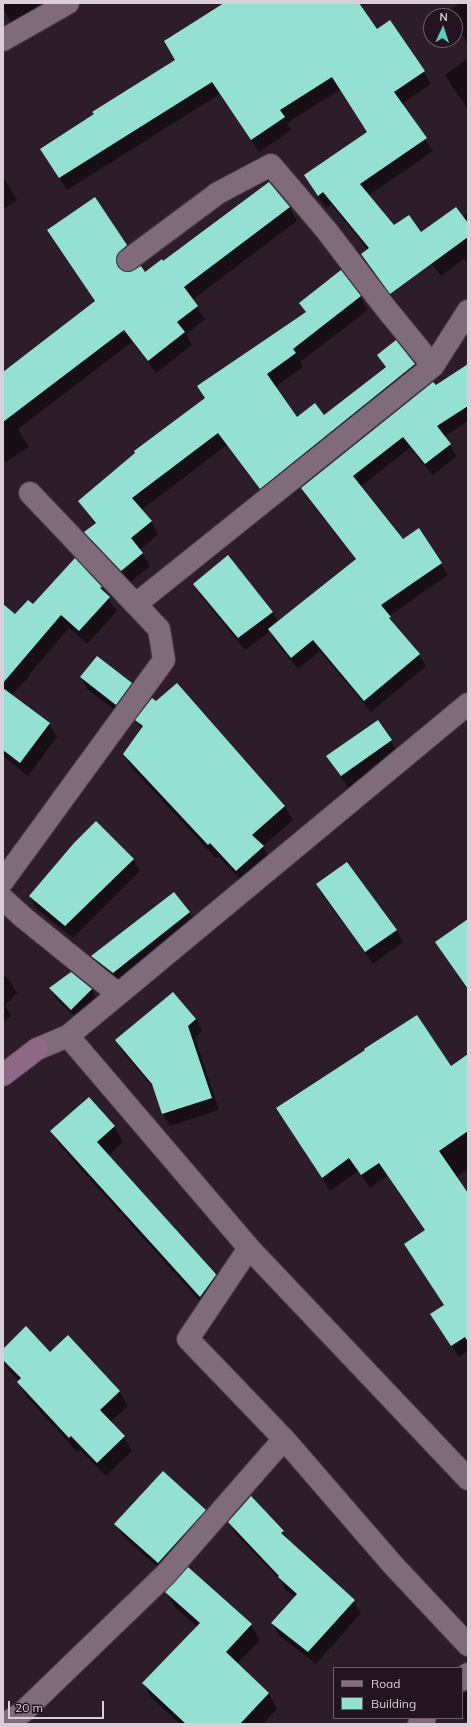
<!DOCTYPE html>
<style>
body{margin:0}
#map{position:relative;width:471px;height:1727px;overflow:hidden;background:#2d1d29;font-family:Mulish,sans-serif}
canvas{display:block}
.frame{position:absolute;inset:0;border:4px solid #dacfd6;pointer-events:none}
.legend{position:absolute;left:333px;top:1667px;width:130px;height:52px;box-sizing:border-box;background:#23141f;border:1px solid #6c5f68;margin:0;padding:5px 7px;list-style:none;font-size:12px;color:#dacfd6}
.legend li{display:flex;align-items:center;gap:8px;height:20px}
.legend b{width:20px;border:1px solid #6c5f68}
.north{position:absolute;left:423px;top:8px;width:40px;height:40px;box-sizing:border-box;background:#23141f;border:1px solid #6c5f68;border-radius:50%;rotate:3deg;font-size:11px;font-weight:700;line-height:16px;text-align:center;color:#dacfd6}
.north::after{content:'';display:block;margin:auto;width:14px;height:18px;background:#5acebd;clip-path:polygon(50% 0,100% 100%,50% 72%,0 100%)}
.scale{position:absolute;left:8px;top:1701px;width:96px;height:18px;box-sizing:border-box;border:2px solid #dacfd6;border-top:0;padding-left:5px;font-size:12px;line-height:14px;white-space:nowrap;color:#dacfd6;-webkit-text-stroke:3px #23141f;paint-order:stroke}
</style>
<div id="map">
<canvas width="471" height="1727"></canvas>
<div class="frame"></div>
<ul class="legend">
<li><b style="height:5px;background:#8f6885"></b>Road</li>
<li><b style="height:11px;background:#94e1d4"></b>Building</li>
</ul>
<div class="north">N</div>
<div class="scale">20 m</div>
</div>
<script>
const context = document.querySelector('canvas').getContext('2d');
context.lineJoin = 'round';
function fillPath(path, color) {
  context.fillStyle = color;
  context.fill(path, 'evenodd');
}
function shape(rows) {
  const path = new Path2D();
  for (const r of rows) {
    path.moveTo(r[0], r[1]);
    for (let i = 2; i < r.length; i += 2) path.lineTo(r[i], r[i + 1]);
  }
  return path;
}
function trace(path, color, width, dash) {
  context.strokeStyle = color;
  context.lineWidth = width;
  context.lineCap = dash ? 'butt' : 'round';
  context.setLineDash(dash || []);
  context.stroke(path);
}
const shadow = shape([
 [3,3,58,3,13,26,3,9],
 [226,3,357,3,377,31,424,72,431,84,402,104,433,151,368,196,399,284,388,292,369,267,362,255,368,250,331,204,326,208,305,176,368,132,341,89,287,123,291,130,259,152,220,94,67,190,41,150,176,61],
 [461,3,468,3,468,45,455,23,455,16,451,16,448,10],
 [468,58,468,109,453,88,445,75],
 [3,177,17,200,3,209],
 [269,184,290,208,297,221,192,300,205,319,186,334,192,345,156,373,132,342,18,429,29,447,6,462,3,458,3,386,95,302,48,230,126,246,134,259,124,268,123,272,145,274,163,262],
 [468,212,468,264,464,259,441,276,422,252],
 [341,271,360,297,368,310,300,362,303,367,275,387,297,418,324,416,386,368,378,355,396,342,415,365,422,378,268,501,227,445,141,510,151,521,158,534,140,550,150,566,129,583,93,545,86,532,95,524,79,501,205,399,198,387,306,313,300,303],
 [468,385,468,421,444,437,457,456,433,475,410,448,360,487,403,541,418,530,448,575,389,616,396,627,419,655,426,666,371,712,320,651,298,669,275,641,270,631,245,650,201,596,194,584,272,612,278,622,356,560,309,500,302,488,436,387],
 [75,560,101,588,117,611,87,644,69,628,29,675,30,676,11,695,49,724,57,737,28,776,3,756,3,605,15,616,33,606],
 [81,678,131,683,138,695,123,716,88,690],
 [177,685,285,807,293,820,263,846,271,860,245,884,218,856,216,858,132,768,124,754,142,730,137,720],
 [391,741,398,753,348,788,328,757],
 [133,859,140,871,73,938,37,909,30,897],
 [317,885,396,930,403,942,373,964,324,897],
 [189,912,195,922,118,982,98,966,92,956],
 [468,924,468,994,466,991,468,990,436,942],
 [3,974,10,981,17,993,5,1005,11,1016,3,1023],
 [50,989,91,989,98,1001,79,1021,57,1000],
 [173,993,196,1019,202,1031,195,1038,219,1110,170,1126,163,1114,155,1090,123,1052,116,1040],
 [468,1056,468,1169,411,1211,387,1176,370,1188,358,1171,330,1191,285,1122,451,1067],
 [114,1126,123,1142,108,1156,214,1274,224,1290,210,1312,61,1147,52,1131],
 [468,1197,468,1351,459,1357,438,1326,444,1306,405,1245,426,1231],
 [68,1336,120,1392,128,1406,110,1422,124,1437,132,1451,106,1476,80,1450,77,1452,26,1396,18,1382,19,1381,7,1368,3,1362,3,1350,50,1353],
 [205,1510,212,1522,165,1574,123,1536,116,1524],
 [229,1522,283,1531,289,1542,354,1601,361,1613,316,1664,279,1635,272,1623,295,1597,286,1590,281,1581,236,1534],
 [166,1592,251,1625,260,1640,237,1664,269,1694,277,1709,263,1724,180,1724,152,1698,143,1683,197,1627,175,1607],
 [468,1692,468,1722,462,1716,462,1693]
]);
const building = shape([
 [224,3,359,3,377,29,390,20,425,71,394,92,427,138,360,184,394,225,409,215,421,232,456,207,468,223,468,237,390,294,361,254,369,248,323,192,318,196,304,175,367,132,332,77,280,110,285,117,251,140,212,82,59,178,40,149,94,114,92,112,175,60,164,41],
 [269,182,290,207,184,287,198,306,177,322,185,332,148,361,124,330,3,422,3,372,95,301,47,230,95,197,127,245,117,255,116,261,118,267,123,271,129,272,141,266,145,272,162,259,163,261],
 [341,270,361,296,293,349,296,353,267,374,297,417,315,403,324,415,386,367,377,355,396,340,415,364,260,489,218,433,132,498,152,521,131,538,143,553,121,571,84,532,96,523,78,501,135,453,134,451,205,398,197,386,306,312,299,303],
 [468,364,468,406,437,426,451,444,425,464,403,437,353,476,403,539,419,528,442,563,381,605,391,617,389,618,420,654,364,701,313,640,291,658,268,629,356,559,301,488,433,382,436,385],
 [228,555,273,612,238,638,193,584],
 [75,558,102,587,100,588,110,597,79,631,61,615,3,683,3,604,15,614,28,600,33,604],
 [97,656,132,683,116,705,80,677],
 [177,683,285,806,252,835,264,846,236,871,210,843,208,845,123,754,143,726,135,720,152,698,156,701],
 [3,688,50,723,20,763,3,750],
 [378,720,392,740,341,776,326,756],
 [96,821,134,859,65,926,29,896,74,843],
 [347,862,397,930,365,952,316,884],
 [174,892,190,912,113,973,91,956],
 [468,919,468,989,435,942],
 [71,972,92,989,71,1010,49,988],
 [173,992,196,1019,188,1026,212,1098,162,1114,152,1084,115,1040],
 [417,1015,451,1066,468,1054,468,1131,439,1151,468,1193,468,1342,465,1337,451,1346,430,1314,444,1305,404,1244,425,1230,379,1163,361,1175,349,1158,322,1178,276,1108,365,1050,364,1049],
 [89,1097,115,1126,97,1142,215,1273,216,1275,200,1297,50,1131],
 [26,1326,50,1352,68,1335,120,1391,100,1410,125,1436,97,1463,71,1436,69,1438,17,1382,21,1378,3,1360,3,1349],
 [163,1471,206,1510,158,1563,114,1524],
 [251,1496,284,1531,281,1533,355,1600,308,1652,271,1623,297,1594,278,1577,279,1576,228,1522],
 [188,1567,252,1624,226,1652,269,1693,240,1724,186,1724,142,1683,200,1623,165,1592]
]);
const street = shape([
 [3,40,68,3],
 [128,260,218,193,271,165,327,231,384,306,433,366],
 [136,604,433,366,468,311],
 [3,881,164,660,159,629,30,493],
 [3,899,24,918,118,994],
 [68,1036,249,1248,468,1479],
 [37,1049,68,1036,468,704],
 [249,1248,188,1339,284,1439,393,1565,468,1645],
 [462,1680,468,1674],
 [5,1724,23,1712,166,1574,284,1439],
 [419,1724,425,1718]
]);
const secondary = shape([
 [3,1075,37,1049]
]);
fillPath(shadow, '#0007');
fillPath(building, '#94e1d4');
trace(street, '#483b45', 24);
trace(secondary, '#483b45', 24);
trace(street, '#7f6b79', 22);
trace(secondary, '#8f6885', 22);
</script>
